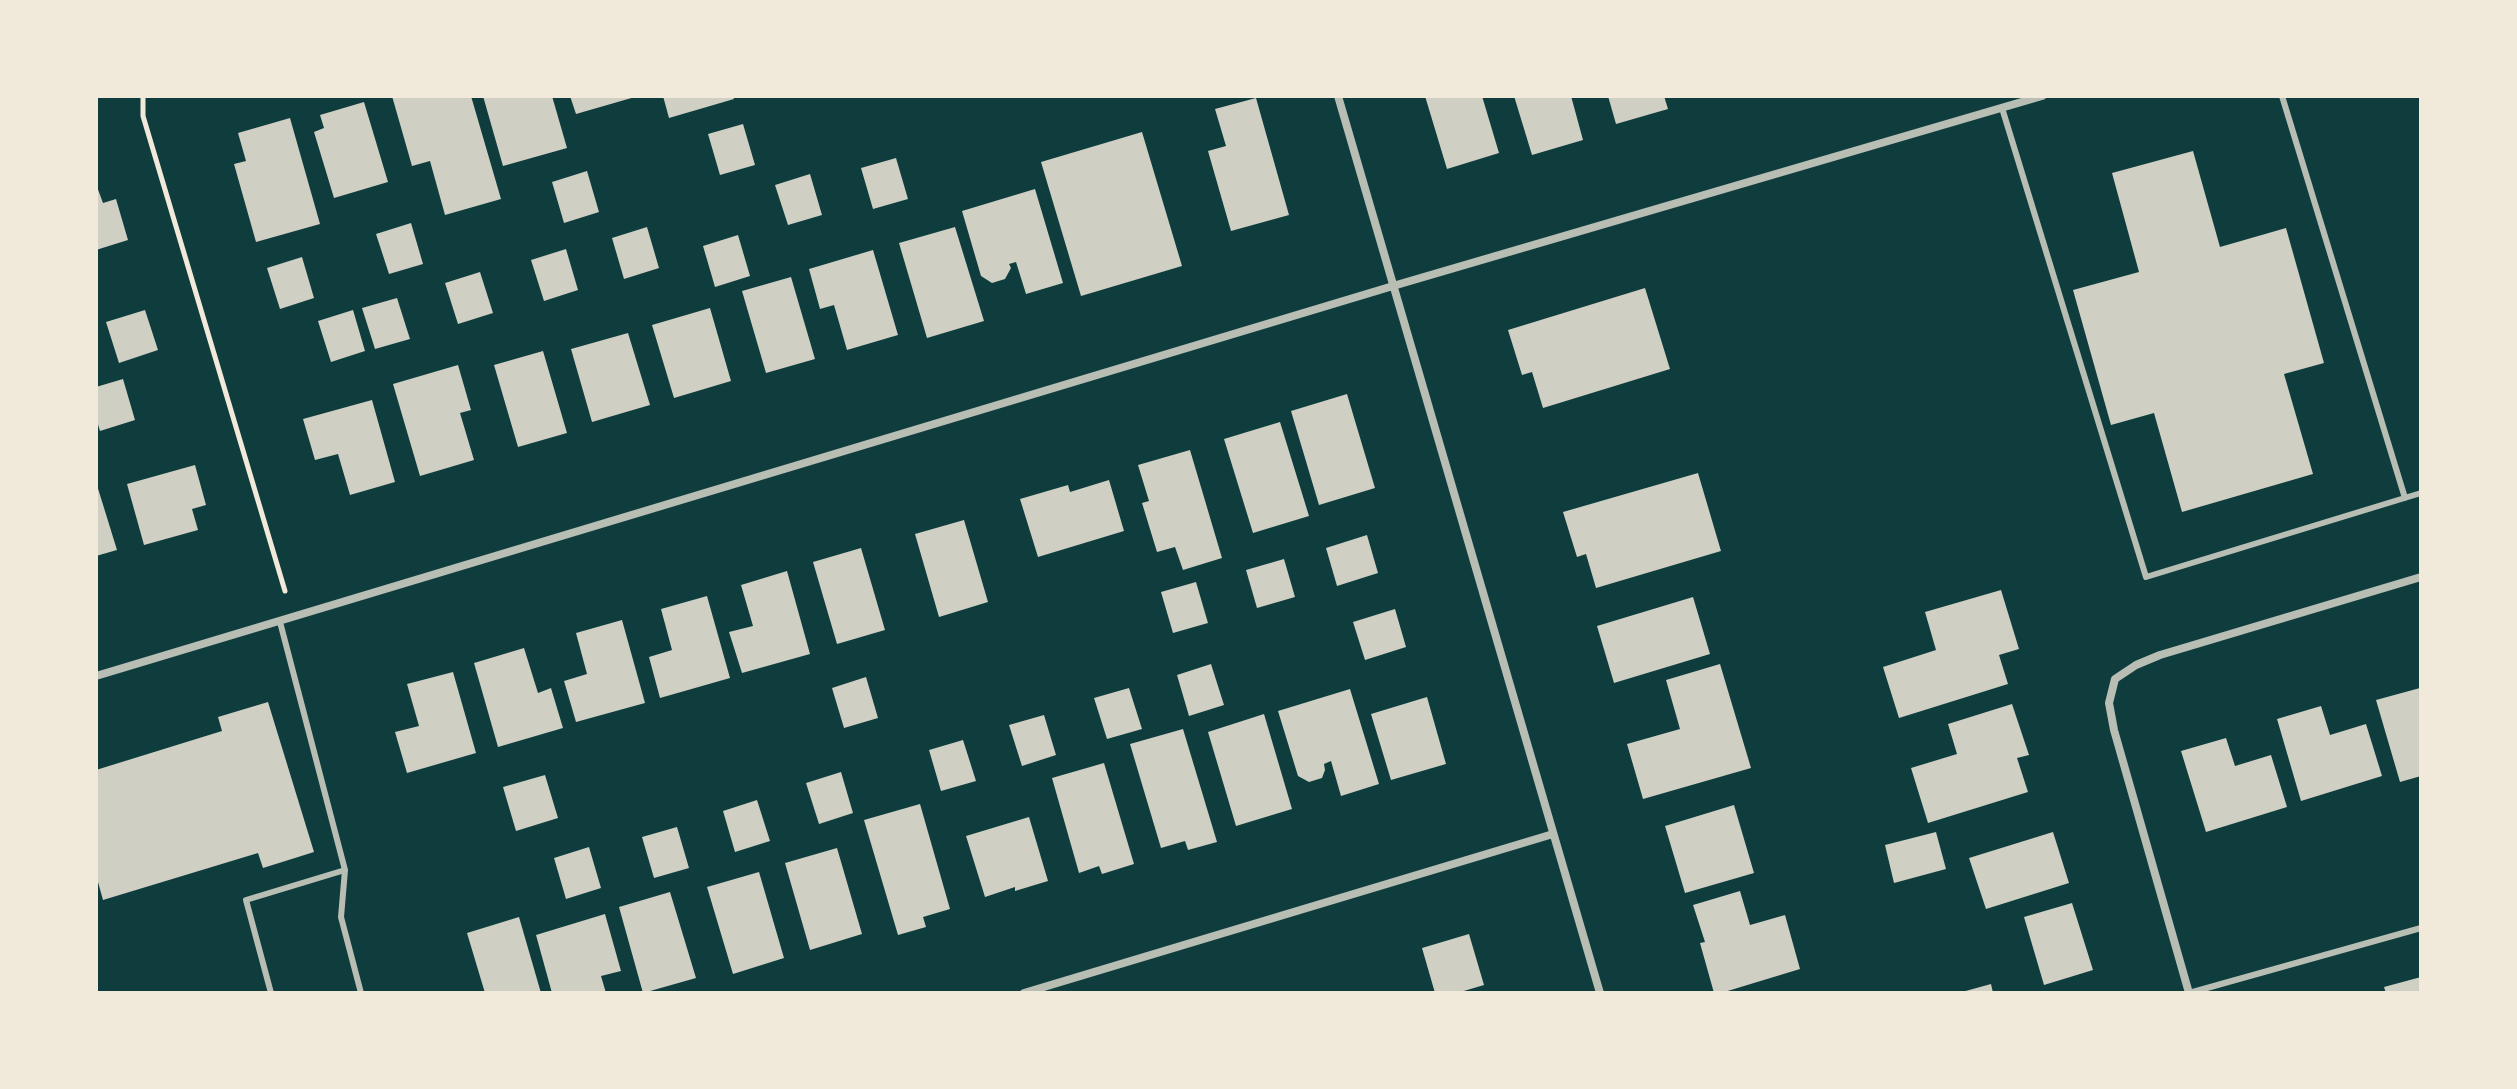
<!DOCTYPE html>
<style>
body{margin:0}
#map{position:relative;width:2517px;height:1089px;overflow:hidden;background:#0f3d3e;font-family:"Fira Sans",sans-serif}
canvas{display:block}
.frame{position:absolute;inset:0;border:98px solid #f1e9da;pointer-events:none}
</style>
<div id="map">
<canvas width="2517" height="1089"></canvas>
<div class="frame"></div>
</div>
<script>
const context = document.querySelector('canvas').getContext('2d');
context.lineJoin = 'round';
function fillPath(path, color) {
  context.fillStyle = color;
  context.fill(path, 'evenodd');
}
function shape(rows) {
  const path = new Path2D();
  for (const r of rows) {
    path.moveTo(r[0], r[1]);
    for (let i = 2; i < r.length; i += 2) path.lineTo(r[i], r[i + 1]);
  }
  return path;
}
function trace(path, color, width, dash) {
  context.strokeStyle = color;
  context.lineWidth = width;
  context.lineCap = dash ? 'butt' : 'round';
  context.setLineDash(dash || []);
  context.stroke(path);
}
const building = shape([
 [392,96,471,96,501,199,445,215,430,161,412,166],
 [483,96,552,96,567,148,503,166],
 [570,96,635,96,635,97,576,114],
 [663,96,733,96,734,99,669,118],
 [1425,96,1482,96,1499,153,1447,169],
 [1514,96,1571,96,1583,140,1532,155],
 [1608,96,1664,96,1668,109,1616,124],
 [1256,98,1289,215,1231,231,1208,151,1226,146,1215,109],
 [364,102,388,182,334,198,314,132,324,128,320,115],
 [290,118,320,224,256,242,234,164,246,161,238,133],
 [743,124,755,165,720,175,708,134],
 [1142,132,1182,266,1081,296,1041,162],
 [2193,151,2220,247,2286,228,2324,363,2284,374,2313,474,2182,512,2154,413,2111,425,2073,290,2139,272,2112,173],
 [896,158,908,199,873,209,861,168],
 [587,171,599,212,564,223,552,182],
 [810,174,822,215,788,225,775,185],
 [96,184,103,203,116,199,128,240,96,250],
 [1035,189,1063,283,1026,294,1016,262,1009,264,1011,268,1005,279,992,283,981,276,962,211],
 [411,223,423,264,389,274,376,234],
 [647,227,659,268,624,279,612,238],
 [955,227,984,321,927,338,899,243],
 [738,235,750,276,715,287,703,246],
 [566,249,578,290,544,301,531,260],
 [873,250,898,335,847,350,834,305,820,309,809,269],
 [302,257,314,298,280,309,267,268],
 [480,272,493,313,458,324,445,283],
 [791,277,815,359,766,373,742,291],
 [1645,288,1670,369,1543,408,1532,372,1522,375,1508,330],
 [397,298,410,339,375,349,362,308],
 [710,308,731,381,674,398,652,325],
 [145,310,158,350,119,363,106,322],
 [353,310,365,351,331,362,318,321],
 [628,333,650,405,592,422,571,349],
 [543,351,567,433,518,447,494,365],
 [458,365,471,410,460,413,474,460,420,476,393,384],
 [123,379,135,420,100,431,96,418,96,387],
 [1347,394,1375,488,1319,505,1291,411],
 [372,400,395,482,350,495,338,454,315,460,303,419],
 [1280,422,1309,516,1253,533,1224,439],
 [1190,450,1222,558,1183,570,1175,547,1157,552,1142,503,1149,501,1138,465],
 [195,465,206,505,192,509,198,530,144,545,127,484],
 [1698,473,1721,551,1596,588,1586,554,1577,557,1563,512],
 [1109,480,1124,531,1038,557,1020,499,1068,485,1070,492],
 [96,482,117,550,96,556],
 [964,520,988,602,939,617,915,534],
 [1367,535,1378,573,1337,586,1326,548],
 [861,548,885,630,837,644,813,562],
 [1284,559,1295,597,1257,608,1246,570],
 [787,571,810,654,742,673,729,632,753,626,741,585],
 [1196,582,1208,623,1173,633,1161,592],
 [2001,590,2019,649,1999,655,2008,684,1899,718,1883,667,1936,650,1925,612],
 [707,596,730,678,660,698,649,657,672,650,661,609],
 [1693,597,1710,654,1614,683,1597,626],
 [1395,609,1406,647,1365,660,1353,622],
 [622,620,645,703,576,722,564,681,587,674,576,633],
 [524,648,538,693,551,688,563,728,498,747,474,663],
 [1211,664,1224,705,1189,716,1177,675],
 [1720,664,1751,768,1643,799,1627,744,1680,729,1666,680],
 [453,672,476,753,407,773,395,732,419,726,407,684],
 [866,677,878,718,844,728,832,688],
 [1129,688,1142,729,1107,739,1094,698],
 [2420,688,2421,776,2400,782,2376,700],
 [1350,689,1379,784,1341,796,1331,761,1324,764,1325,770,1322,778,1309,782,1298,776,1278,711],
 [1427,697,1446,764,1391,780,1371,714],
 [268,702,314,852,263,868,258,853,103,900,96,875,96,770,222,731,218,717],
 [2012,704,2029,755,2017,758,2028,792,1928,823,1911,768,1957,754,1948,724],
 [2321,706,2330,735,2366,724,2382,776,2301,801,2277,719],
 [1264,714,1292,809,1236,826,1208,732],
 [1044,715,1056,755,1022,766,1009,725],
 [1183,729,1217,842,1188,850,1185,841,1161,848,1130,744],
 [2226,738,2235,766,2271,755,2287,807,2206,832,2181,751],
 [963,740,976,781,941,791,929,750],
 [1104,763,1134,864,1102,874,1099,866,1079,873,1052,778],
 [841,772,853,813,819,824,806,783],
 [545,775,558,818,516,831,503,787],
 [757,800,770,841,735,852,723,811],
 [920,804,950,909,923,917,926,927,898,935,864,820],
 [1734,805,1754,873,1685,893,1665,826],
 [1029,817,1048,881,1015,891,1015,887,985,897,966,836],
 [677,827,689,868,654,878,642,837],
 [1936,832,1946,869,1894,883,1885,845],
 [2053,832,2069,883,1986,909,1969,858],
 [589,847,601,888,566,899,554,858],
 [837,848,862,934,810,950,785,863],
 [759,872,784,958,733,974,707,887],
 [1740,891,1750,925,1785,915,1800,969,1721,993,1714,993,1700,943,1705,942,1693,905],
 [670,892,696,978,643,993,619,907],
 [2072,903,2093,970,2044,985,2024,917],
 [605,914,621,971,601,976,606,993,552,993,536,935],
 [519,917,541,993,485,993,467,933],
 [1469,934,1484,985,1457,993,1435,993,1422,948],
 [2421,977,2421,993,2386,993,2384,987],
 [1991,984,1993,993,1962,993,1962,992]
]);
const path = shape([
 [143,96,143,116,285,591]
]);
const service = shape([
 [2282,96,2405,498],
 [2002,108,2146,577,2421,493],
 [280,622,345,870,341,917,361,993],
 [271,993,246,900,345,870],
 [2189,993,2421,928]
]);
const minor = shape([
 [1338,96,1600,993],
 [96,676,1393,286,2042,96],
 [1024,993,1553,834],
 [2189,993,2114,730,2109,703,2115,679,2136,665,2160,655,2421,577]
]);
fillPath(building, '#cfcfc3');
trace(path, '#f1e9da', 5);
trace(service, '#b8beb3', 6);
trace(minor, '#b8beb3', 8);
</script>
